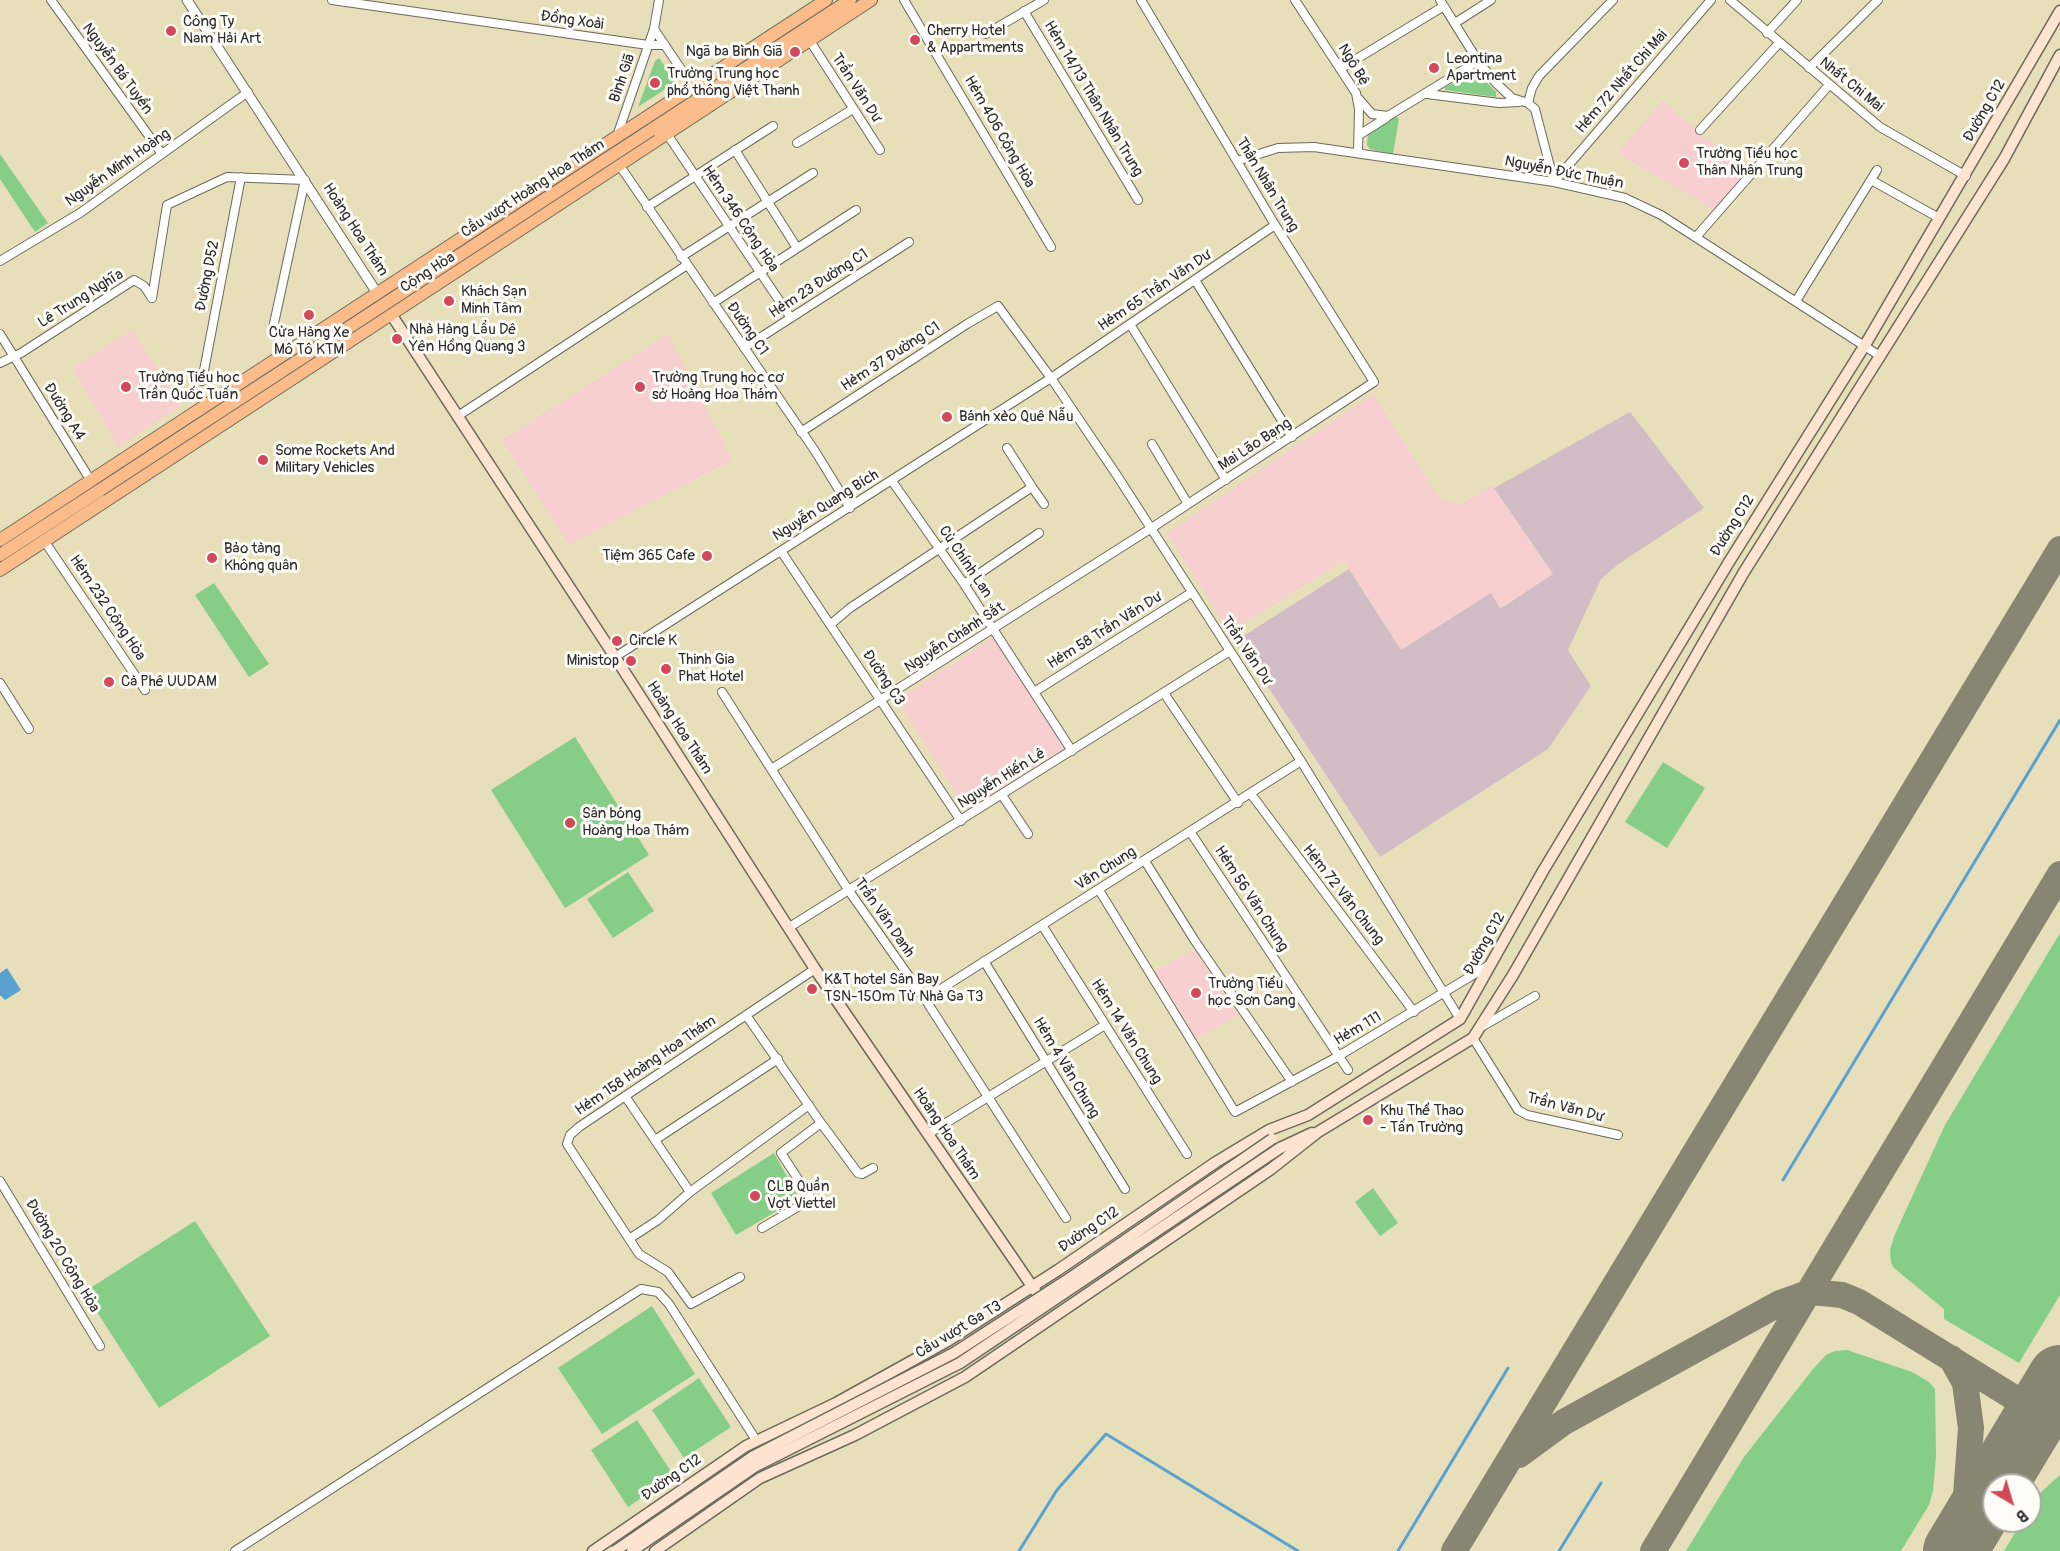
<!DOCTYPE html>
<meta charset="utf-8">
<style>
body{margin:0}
#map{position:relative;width:2060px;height:1551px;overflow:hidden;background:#e6dfba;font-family:Pangolin,sans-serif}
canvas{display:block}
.north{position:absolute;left:1982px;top:1473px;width:60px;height:60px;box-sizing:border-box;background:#fdfcf7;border:2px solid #a9a8a5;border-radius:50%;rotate:142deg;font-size:16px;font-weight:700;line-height:24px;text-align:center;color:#2b2b2b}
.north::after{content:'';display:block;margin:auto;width:21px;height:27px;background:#d1495b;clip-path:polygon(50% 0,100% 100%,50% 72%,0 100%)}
</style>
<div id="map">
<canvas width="2060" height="1551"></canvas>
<div class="north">B</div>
</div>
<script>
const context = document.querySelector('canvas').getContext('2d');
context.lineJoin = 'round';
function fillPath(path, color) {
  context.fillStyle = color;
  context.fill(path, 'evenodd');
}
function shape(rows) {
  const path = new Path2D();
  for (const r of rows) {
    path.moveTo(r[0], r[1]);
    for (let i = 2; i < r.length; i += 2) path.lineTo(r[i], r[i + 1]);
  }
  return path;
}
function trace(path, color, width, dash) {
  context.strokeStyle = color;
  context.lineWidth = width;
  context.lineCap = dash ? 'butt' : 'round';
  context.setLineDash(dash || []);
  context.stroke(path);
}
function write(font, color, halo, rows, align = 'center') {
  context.font = font + ' Pangolin,sans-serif';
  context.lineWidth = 6;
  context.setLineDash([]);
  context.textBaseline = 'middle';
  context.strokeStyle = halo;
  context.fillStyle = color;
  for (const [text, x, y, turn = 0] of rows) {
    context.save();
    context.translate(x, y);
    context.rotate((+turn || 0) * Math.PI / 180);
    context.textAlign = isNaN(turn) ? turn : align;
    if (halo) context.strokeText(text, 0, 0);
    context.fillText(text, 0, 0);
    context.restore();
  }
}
const built = shape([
 [1663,101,1746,173,1715,210,1617,153],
 [132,330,181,405,118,447,73,368],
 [668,334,732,460,569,545,502,440],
 [1373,394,1439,498,1461,504,1492,485,1553,574,1499,609,1491,593,1401,650,1344,560,1230,632,1167,533],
 [995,636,1066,747,967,810,897,700],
 [1194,950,1238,1015,1196,1039,1155,971]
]);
const industrial = shape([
 [1630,412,1704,508,1620,563,1601,579,1568,650,1591,686,1548,749,1380,857,1237,640,1349,569,1401,650,1491,593,1500,609,1553,574,1494,488]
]);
const green = shape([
 [659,58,676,82,638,107,655,61],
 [1476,71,1496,92,1496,97,1445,90,1445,87],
 [1395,116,1399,119,1393,154,1370,149,1367,145,1368,134],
 [0,154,48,223,35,232,0,179],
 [214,583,269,664,249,677,195,595],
 [575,737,649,855,565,908,491,790],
 [1663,762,1705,788,1667,848,1625,822],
 [628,872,654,911,613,938,587,899],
 [2060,933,2060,1295,2019,1363,1944,1319,1944,1309,1894,1268,1891,1263,1890,1250,1895,1234,1945,1125],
 [774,1153,799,1198,736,1235,711,1193],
 [1373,1188,1398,1223,1380,1236,1355,1202],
 [195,1221,270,1336,159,1408,84,1292],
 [652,1306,695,1374,602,1434,558,1368],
 [1847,1350,1912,1372,1929,1382,1935,1389,1936,1456,1933,1491,1929,1505,1901,1551,1686,1551,1744,1457,1813,1369,1826,1355,1835,1351],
 [699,1378,731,1427,684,1458,652,1410],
 [637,1420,674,1476,628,1507,591,1450],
 [2060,1475,2060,1551,2004,1551,2022,1521,2030,1521,2030,1508,2041,1492]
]);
const water = shape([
 [7,968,21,990,5,1000,0,995,0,973]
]);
const stream = shape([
 [1783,1180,2060,720],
 [1019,1551,1057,1490,1106,1434,1298,1551],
 [1398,1551,1508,1368],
 [1559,1551,1601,1483]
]);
const taxiway = shape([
 [1951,1358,1965,1383,1971,1428,1965,1509,1959,1545],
 [1519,1455,1564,1422,1780,1303,1811,1292,1842,1295,1859,1302,2060,1426],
 [1454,1551,2060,549],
 [1653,1551,2060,874]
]);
const runway = shape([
 [1995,1485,2060,1377],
 [1955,1551,1994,1486]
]);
const minor = shape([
 [51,0,162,154],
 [332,0,648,45,665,45],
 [904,0,1051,247],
 [1295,0,1356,93,1359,109,1358,153],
 [1440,0,1478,61,1496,83,1512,98,1528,103,1535,109,1554,182],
 [1730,0,1880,127,1966,176],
 [1024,11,1138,200],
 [1455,23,1491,0],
 [654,29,693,87],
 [1767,33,1797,0],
 [986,34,1044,0],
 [810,41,880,150],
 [1809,68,1878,0],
 [1340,69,1444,6],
 [1427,94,1499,103,1519,102],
 [1359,99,1372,114,1388,116,1478,61],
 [1528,103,1532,88,1539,76,1613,0],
 [1700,130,1779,43],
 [667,134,791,318],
 [1359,135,1386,118],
 [617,136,654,29,659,0],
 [797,143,853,109],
 [735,150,797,248],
 [1237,161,1278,148,1314,147,1554,182,1625,198,1661,215,1880,356],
 [620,166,815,451,850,508],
 [1871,180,1939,218],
 [1554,182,1711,0],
 [647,207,773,126],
 [1696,237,1829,85],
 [681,257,813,173],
 [0,261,80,213,248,92],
 [1195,280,1292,437],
 [152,298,167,205,227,177,305,180,273,328,286,353],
 [1796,301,1877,170],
 [713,303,856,210],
 [1130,324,1226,480],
 [0,334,91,481],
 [744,348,909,242],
 [0,363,21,353,134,280,144,286,152,298],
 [202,381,241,177],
 [458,416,687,265],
 [801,432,967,324,998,306,1051,378,1116,474,1301,761,1460,1019],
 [1152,444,1188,504],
 [1007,448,1032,487],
 [892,481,964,584,1072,751],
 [45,542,145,690],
 [781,551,961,821],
 [964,584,1039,533],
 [831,624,850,608,1032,487,1044,504],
 [615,657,1051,378,1275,225],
 [0,683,29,729],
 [722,692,849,891,925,999,1066,1218],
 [1034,692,1191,593],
 [1164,693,1238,803],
 [773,768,1150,529,1374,382,1275,225,1141,0],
 [1251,794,1414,1012],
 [1002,795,1028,834],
 [1191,833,1348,1070],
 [1145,861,1195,941,1292,1082],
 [1099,890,1235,1112,1337,1057,1491,964],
 [1042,925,1187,1154],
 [788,928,1230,651],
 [984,961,1125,1189],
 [925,999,1301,761],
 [746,1015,821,1123,781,1153,811,1199,762,1228],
 [1483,1026,1535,996],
 [1473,1038,1518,1110,1527,1115,1618,1135],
 [625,1096,690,1192],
 [821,1123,858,1173,862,1174,873,1168],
 [928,1134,1105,1025],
 [655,1140,778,1059],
 [0,1181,100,1346],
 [629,1239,658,1220,690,1192,809,1105],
 [740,1277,691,1304,668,1272,639,1254,567,1144,570,1135,579,1127,815,969],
 [235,1551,641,1289,658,1292,669,1304,756,1440]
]);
const tertiary = shape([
 [187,0,377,293]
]);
const secondary = shape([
 [387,308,615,657,815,969,1036,1292],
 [1280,1148,1312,1133],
 [593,1551,746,1446,836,1403,946,1342,1058,1270,1216,1162,1269,1130,1308,1115,1460,1019,1543,871,1729,562,1865,345,2060,11],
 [655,1551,760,1478,855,1435,965,1377,1271,1169,1318,1132,1473,1038,1513,975,1744,572,2004,159,2060,55]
]);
const primary = shape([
 [651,130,850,0],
 [0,540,826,0],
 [0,555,100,490],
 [0,570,871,0]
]);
const secondaryBridge = shape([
 [615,1551,752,1457,954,1353,1067,1280,1272,1139],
 [632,1551,756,1466,960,1363,1280,1148]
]);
const primaryBridge = shape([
 [100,490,651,130]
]);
const markers = [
 [171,31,6,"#d1495b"],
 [915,40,6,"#d1495b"],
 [795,52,6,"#d1495b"],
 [1434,68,6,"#d1495b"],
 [655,83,6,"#d1495b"],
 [1684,163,6,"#d1495b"],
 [449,301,6,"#d1495b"],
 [309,315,6,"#d1495b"],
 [397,339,6,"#d1495b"],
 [126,387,6,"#d1495b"],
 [640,387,6,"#d1495b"],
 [947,417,6,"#d1495b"],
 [263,460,6,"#d1495b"],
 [707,556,6,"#d1495b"],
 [212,558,6,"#d1495b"],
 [617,641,6,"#d1495b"],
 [631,661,6,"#d1495b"],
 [666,669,6,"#d1495b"],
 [109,682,6,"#d1495b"],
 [570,823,6,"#d1495b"],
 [812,989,6,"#d1495b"],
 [1196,993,6,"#d1495b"],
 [1368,1120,6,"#d1495b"],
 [755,1196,6,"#d1495b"]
];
const streetNames = [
 ["Đồng Xoài",572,21,8],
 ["Ngô Bệ",1353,65,59],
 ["Nguyễn Bá Tuyển",117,69,54],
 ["Bình Giã",623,78,-71],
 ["Hẻm 72 Nhất Chi Mai",1622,82,-49],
 ["Nhất Chi Mai",1851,85,39],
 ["Trần Văn Dư",856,88,57],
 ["Hẻm 14/13 Thân Nhân Trung",1093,99,59],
 ["Đường C12",1985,111,-60],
 ["Hẻm 406 Cộng Hòa",999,132,60],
 ["Nguyễn Minh Hoàng",118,168,-35],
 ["Nguyễn Đức Thuận",1564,173,11],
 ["Thân Nhân Trung",1267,185,59],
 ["Cầu vượt Hoàng Hoa Thám",533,189,-33],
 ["Hẻm 346 Cộng Hòa",740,219,56],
 ["Hoàng Hoa Thám",355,230,57],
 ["Cộng Hòa",428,273,-33],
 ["Đường D52",208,276,-79],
 ["Hẻm 23 Đường C1",819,284,-33],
 ["Hẻm 65 Trần Văn Dư",1155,291,-34],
 ["Lê Trung Nghĩa",81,299,-32],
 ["Đường C1",747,329,55],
 ["Hẻm 37 Đường C1",891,357,-33],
 ["Đường A4",64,412,58],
 ["Mai Lão Bạng",1255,445,-33],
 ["Nguyễn Quang Bích",826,506,-32],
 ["Đường C12",1733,526,-58],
 ["Cù Chính Lan",965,562,56],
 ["Hẻm 232 Cộng Hòa",107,608,56],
 ["Hẻm 58 Trần Văn Dư",1105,631,-32],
 ["Nguyễn Chánh Sắt",955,638,-33],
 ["Trần Văn Dư",1246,651,56],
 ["Đường C3",883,678,56],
 ["Hoàng Hoa Thám",679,728,57],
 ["Nguyễn Hiến Lê",1002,779,-32],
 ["Văn Chung",1106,869,-32],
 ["Hẻm 72 Văn Chung",1343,895,52],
 ["Hẻm 56 Văn Chung",1251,899,57],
 ["Trần Văn Danh",884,918,55],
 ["Đường C12",1485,944,-61],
 ["Hẻm 111",1358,1029,-30],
 ["Hẻm 14 Văn Chung",1126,1032,58],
 ["Hẻm 158 Hoàng Hoa Thám",646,1066,-34],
 ["Hẻm 4 Văn Chung",1066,1068,59],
 ["Trần Văn Dư",1565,1108,15],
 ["Hoàng Hoa Thám",946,1134,56],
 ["Đường C12",1089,1230,-34],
 ["Đường 20 Cộng Hòa",62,1256,59],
 ["Cầu vượt Ga T3",959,1330,-31],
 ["Đường C12",672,1478,-35]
];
const poiNames = [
 ["Công Ty",183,22],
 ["Nam Hải Art",183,39],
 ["Cherry Hotel",927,31],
 ["& Appartments",927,48],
 ["Ngã ba Bình Giã",783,52,"right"],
 ["Leontina",1446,59],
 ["Apartment",1446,76],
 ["Trường Trung học",667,74],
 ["phổ thông Việt Thanh",667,91],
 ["Trường Tiểu học",1696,154],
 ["Thân Nhân Trung",1696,171],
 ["Khách Sạn",461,292],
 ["Minh Tâm",461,309],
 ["Nhà Hàng Lẩu Dê",409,330],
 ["Yên Hồng Quang 3",409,347],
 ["Cửa Hàng Xe",309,333,"center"],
 ["Mô Tô KTM",309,350,"center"],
 ["Trường Tiểu học",138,378],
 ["Trần Quốc Tuấn",138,395],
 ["Trường Trung học cơ",652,378],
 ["sở Hoàng Hoa Thám",652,395],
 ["Bánh xèo Quê Nẫu",959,417],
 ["Some Rockets And",275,451],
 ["Military Vehicles",275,468],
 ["Bảo tàng",224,549],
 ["Không quân",224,566],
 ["Tiệm 365 Cafe",695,556,"right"],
 ["Circle K",629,641],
 ["Thinh Gia",678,660],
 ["Phat Hotel",678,677],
 ["Ministop",619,661,"right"],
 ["Cà Phê UUDAM",121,682],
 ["Sân bóng",582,814],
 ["Hoàng Hoa Thám",582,831],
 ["K&T hotel Sân Bay",824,980],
 ["TSN-150m Từ Nhà Ga T3",824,997],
 ["Trường Tiểu",1208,984],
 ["học Sơn Cang",1208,1001],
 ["Khu Thể Thao",1380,1111],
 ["- Tấn Trường",1380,1128],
 ["CLB Quần",767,1187],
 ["Vợt Viettel",767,1204]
];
fillPath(built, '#f7cfd1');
fillPath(industrial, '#d2bdc6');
fillPath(green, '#86cd88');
fillPath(water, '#59a2d0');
trace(stream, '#59a2d0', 3);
trace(taxiway, '#888572', 26);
trace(runway, '#888572', 64);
trace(minor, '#6c6a5d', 10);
trace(tertiary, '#6c6a5d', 11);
trace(secondary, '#6c6a5d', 13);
trace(primary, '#6c6a5d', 14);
trace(minor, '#fff', 8);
trace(tertiary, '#fff', 9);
trace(secondary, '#fde4d0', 10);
trace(primary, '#f9bc8a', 12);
trace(secondaryBridge, '#6c6a5d', 13, []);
trace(primaryBridge, '#6c6a5d', 14, []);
trace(secondaryBridge, '#fde4d0', 10);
trace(primaryBridge, '#f9bc8a', 12);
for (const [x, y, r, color] of markers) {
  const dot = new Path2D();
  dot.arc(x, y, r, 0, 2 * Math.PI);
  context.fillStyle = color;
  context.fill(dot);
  trace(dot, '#fdfcf7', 2);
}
write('15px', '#2b2b2b', '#fdfcf7', streetNames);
write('15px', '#2b2b2b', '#fdfcf7', poiNames, 'left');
</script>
